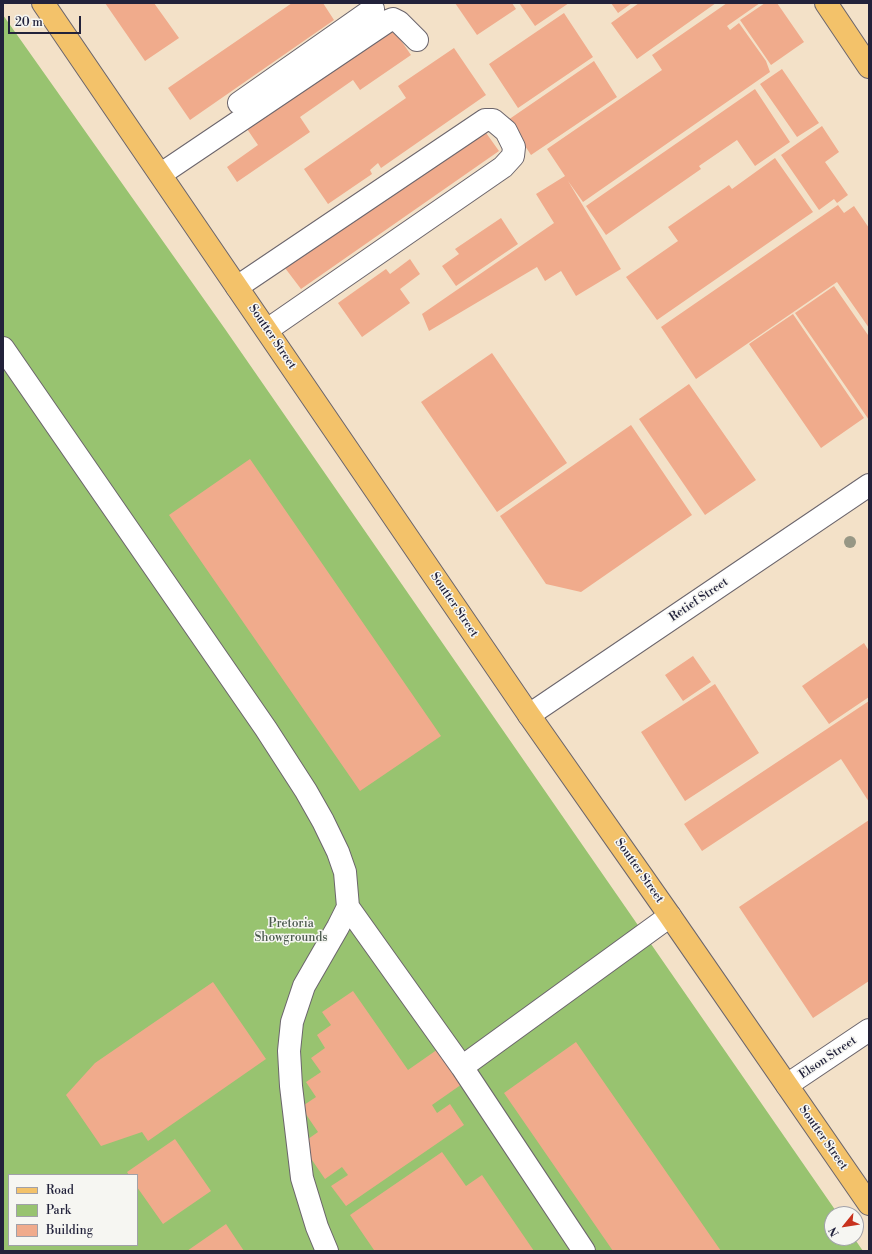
<!DOCTYPE html>
<style>
body{margin:0}
#map{position:relative;width:872px;height:1254px;overflow:hidden;background:#f3e1c8;font-family:"Libre Bodoni",serif}
canvas{display:block}
.frame{position:absolute;inset:0;border:4px solid #22223b;pointer-events:none}
.legend{position:absolute;left:8px;top:1174px;width:130px;height:72px;box-sizing:border-box;background:#f6f6f2;border:1px solid #a1a1a9;margin:0;padding:5px 7px;list-style:none;font-size:12px;color:#22223b}
.legend li{display:flex;align-items:center;gap:8px;height:20px}
.legend b{width:20px;border:1px solid #a1a1a9}
.north{position:absolute;left:824px;top:1206px;width:40px;height:40px;box-sizing:border-box;background:#f6f6f2;border:1px solid #a1a1a9;border-radius:50%;rotate:240deg;font-size:11px;font-weight:700;line-height:16px;text-align:center;color:#22223b}
.north::after{content:'';display:block;margin:auto;width:14px;height:18px;background:#c8321e;clip-path:polygon(50% 0,100% 100%,50% 72%,0 100%)}
.scale{position:absolute;left:8px;top:16px;width:73px;height:18px;box-sizing:border-box;border:2px solid #22223b;border-top:0;padding-left:5px;font-size:12px;line-height:14px;white-space:nowrap;color:#22223b;-webkit-text-stroke:3px #f6f6f2;paint-order:stroke}
</style>
<div id="map">
<canvas width="872" height="1254"></canvas>
<div class="frame"></div>
<ul class="legend">
<li><b style="height:5px;background:#f3c26a"></b>Road</li>
<li><b style="height:11px;background:#98c370"></b>Park</li>
<li><b style="height:11px;background:#f0ab8c"></b>Building</li>
</ul>
<div class="north">N</div>
<div class="scale">20 m</div>
</div>
<script>
const context = document.querySelector('canvas').getContext('2d');
context.lineJoin = 'round';
function fillPath(path, color) {
  context.fillStyle = color;
  context.fill(path, 'evenodd');
}
function shape(rows) {
  const path = new Path2D();
  for (const r of rows) {
    path.moveTo(r[0], r[1]);
    for (let i = 2; i < r.length; i += 2) path.lineTo(r[i], r[i + 1]);
  }
  return path;
}
function trace(path, color, width, dash) {
  context.strokeStyle = color;
  context.lineWidth = width;
  context.lineCap = dash ? 'butt' : 'round';
  context.setLineDash(dash || []);
  context.stroke(path);
}
function write(font, color, halo, rows, align = 'center') {
  context.font = font + ' "Libre Bodoni",serif';
  context.lineWidth = 3;
  context.setLineDash([]);
  context.textBaseline = 'middle';
  context.strokeStyle = halo;
  context.fillStyle = color;
  for (const [text, x, y, turn = 0] of rows) {
    context.save();
    context.translate(x, y);
    context.rotate((+turn || 0) * Math.PI / 180);
    context.textAlign = isNaN(turn) ? turn : align;
    if (halo) context.strokeText(text, 0, 0);
    context.fillText(text, 0, 0);
    context.restore();
  }
}
const green = shape([
 [3,15,225,329,838,1214,832,1214,832,1238,854,1238,863,1251,3,1251],
 [9,1175,137,1175,137,1245,9,1245]
]);
const building = shape([
 [105,3,154,3,179,38,145,61],
 [292,3,323,3,334,20,190,120,168,88],
 [455,3,512,3,516,9,477,35],
 [519,3,569,3,535,26],
 [611,3,632,3,618,13],
 [639,3,716,3,637,59,611,23],
 [727,3,760,3,727,26,730,30,739,23,766,61,770,72,583,202,568,181,621,269,576,296,561,271,545,281,537,267,429,331,422,314,554,223,536,194,565,176,547,149,662,70,652,55],
 [765,3,777,3,804,42,771,65,740,20],
 [564,13,593,57,518,108,489,64],
 [391,26,411,55,360,90,353,80,300,117,310,132,237,182,227,167,258,145,245,126],
 [454,48,486,95,381,168,378,163,370,170,372,174,328,204,304,169,406,98,398,86],
 [594,61,617,97,531,155,508,120],
 [782,69,819,123,797,137,760,84],
 [755,89,790,142,755,166,737,140,699,166,701,169,606,235,586,206],
 [822,126,839,152,825,162,848,195,837,203,834,199,819,210,781,155],
 [484,130,499,151,301,289,285,268],
 [775,158,813,212,657,320,626,277,678,241,668,227,729,185,732,189],
 [838,205,844,213,854,206,869,228,869,328,837,282,696,379,661,327],
 [501,218,518,244,456,286,442,266,459,254,455,249],
 [410,259,420,274,400,289,410,303,362,337,338,303,386,269,390,274],
 [834,286,868,335,869,334,869,420,795,313],
 [793,314,864,418,821,448,749,344],
 [492,353,567,463,497,512,421,402],
 [689,384,756,480,705,515,639,419],
 [631,425,692,515,581,592,546,584,500,516],
 [250,459,441,736,360,791,169,515],
 [864,643,869,651,869,697,829,724,802,686],
 [693,656,711,682,683,701,665,675],
 [715,684,759,753,685,801,641,732],
 [869,701,869,802,841,759,702,851,684,824],
 [869,820,869,981,813,1018,739,907],
 [213,982,266,1059,148,1141,142,1132,101,1146,66,1095,95,1063],
 [353,991,408,1070,441,1047,465,1082,432,1105,437,1113,450,1104,464,1125,346,1206,331,1186,348,1175,342,1167,325,1179,301,1144,318,1132,301,1107,316,1097,306,1082,321,1072,311,1058,325,1048,317,1035,331,1025,322,1012],
 [576,1042,721,1251,613,1251,504,1093],
 [175,1139,211,1191,163,1224,137,1187,137,1175,129,1175,127,1172],
 [442,1152,466,1186,482,1175,534,1251,372,1251,374,1250,350,1215],
 [226,1224,244,1251,187,1251]
]);
const minor = shape([
 [239,103,373,9],
 [161,174,388,21,393,19,399,22,417,40],
 [237,287,485,120,493,120,506,131,514,147,513,156,503,167,267,330],
 [3,348,266,729,306,791,323,821,338,852,345,872,348,907,338,927,304,986,292,1022,289,1051,291,1086,302,1178,317,1227,327,1251],
 [529,715,869,485],
 [348,907,462,1067,584,1251],
 [462,1067,670,916],
 [787,1085,869,1030]
]);
const major = shape([
 [43,3,529,715,670,916,869,1204],
 [826,3,869,67]
]);
const trees = [
 [850,542]
];
const streetNames = [
 ["Soutter Street",272,337,56],
 ["Retief Street",699,600,-34],
 ["Soutter Street",454,605,56],
 ["Soutter Street",639,871,55],
 ["Elson Street",828,1058,-34],
 ["Soutter Street",823,1138,55]
];
const parkNames = [
 ["Pretoria",291,924],
 ["Showgrounds",291,938]
];
fillPath(green, '#98c370');
fillPath(building, '#f0ab8c');
trace(minor, '#6b656c', 24);
trace(major, '#6b656c', 24);
trace(minor, '#fff', 22);
trace(major, '#f3c26a', 22);
context.fillStyle = '#979785';
for (const [x, y] of trees) {
  context.beginPath();
  context.arc(x, y, 6, 0, 2 * Math.PI);
  context.fill();
}
write('12px', '#22223b', '#f6f6f2', streetNames);
write('12px', '#4b5a4e', '#f6f6f2', parkNames);
</script>
